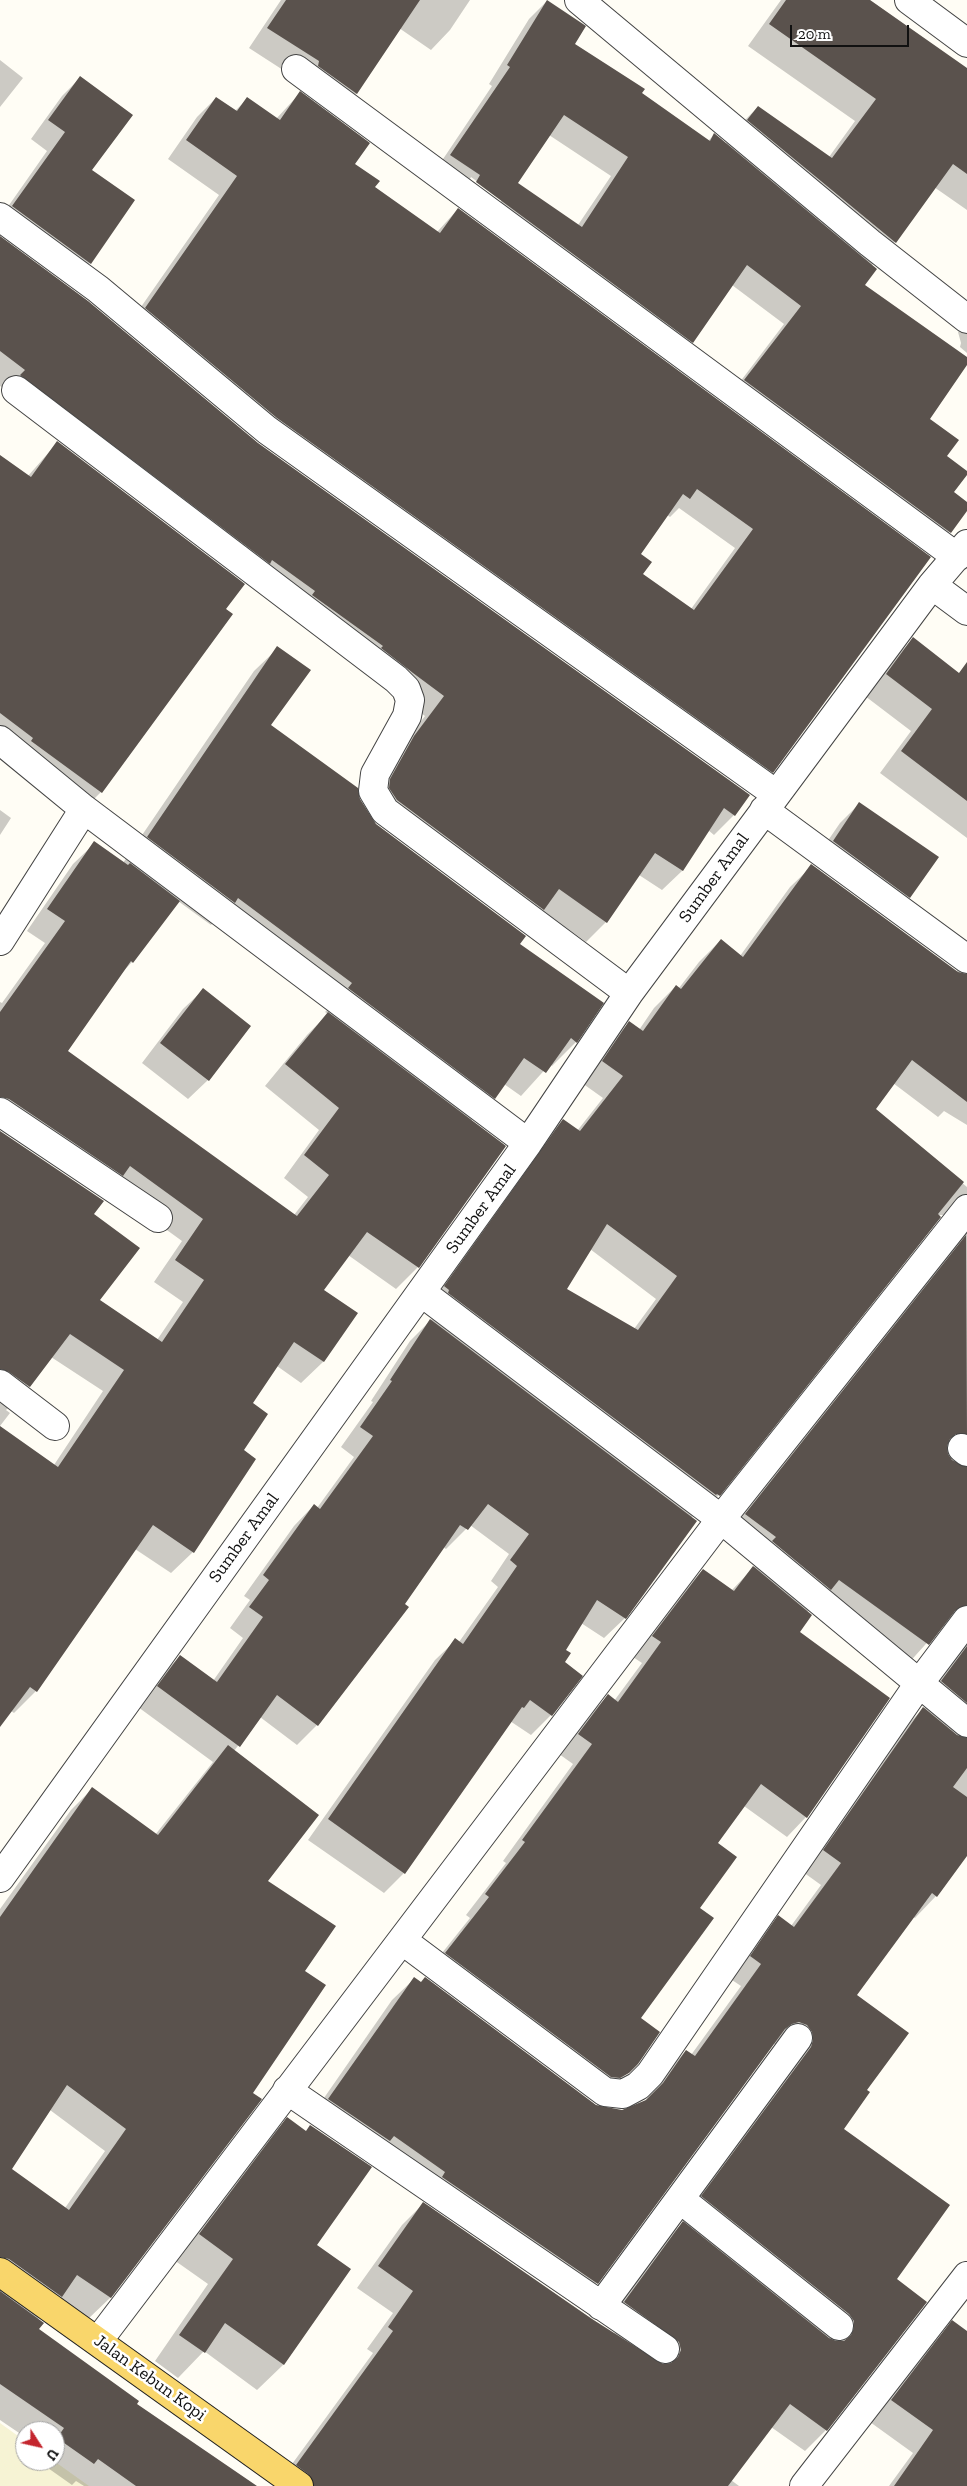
<!DOCTYPE html>
<style>
body{margin:0}
#map{position:relative;width:967px;height:2486px;overflow:hidden;background:#fffdf5;font-family:"Zilla Slab",serif}
canvas{display:block}
.north{position:absolute;left:15px;top:2421px;width:50px;height:50px;box-sizing:border-box;background:#fff;border:1px solid #a0a0a0;border-radius:50%;rotate:125deg;font-size:14px;font-weight:700;line-height:20px;text-align:center;color:#111}
.north::after{content:'';display:block;margin:auto;width:18px;height:22px;background:#c4262e;clip-path:polygon(50% 0,100% 100%,50% 72%,0 100%)}
.scale{position:absolute;left:790px;top:25px;width:119px;height:22px;box-sizing:border-box;border:2px solid #111;border-top:0;padding-left:6px;font-size:15px;line-height:18px;white-space:nowrap;color:#111;-webkit-text-stroke:4px #fff;paint-order:stroke}
</style>
<div id="map">
<canvas width="967" height="2486"></canvas>
<div class="north">U</div>
<div class="scale">20 m</div>
</div>
<script>
const context = document.querySelector('canvas').getContext('2d');
context.lineJoin = 'round';
function fillPath(path, color) {
  context.fillStyle = color;
  context.fill(path, 'evenodd');
}
function shape(rows) {
  const path = new Path2D();
  for (const r of rows) {
    path.moveTo(r[0], r[1]);
    for (let i = 2; i < r.length; i += 2) path.lineTo(r[i], r[i + 1]);
  }
  return path;
}
function trace(path, color, width, dash) {
  context.strokeStyle = color;
  context.lineWidth = width;
  context.lineCap = dash ? 'butt' : 'round';
  context.setLineDash(dash || []);
  context.stroke(path);
}
function write(font, color, halo, rows, align = 'center') {
  context.font = font + ' "Zilla Slab",serif';
  context.lineWidth = 5;
  context.setLineDash([]);
  context.textBaseline = 'middle';
  context.strokeStyle = halo;
  context.fillStyle = color;
  for (const [text, x, y, turn = 0] of rows) {
    context.save();
    context.translate(x, y);
    context.rotate((+turn || 0) * Math.PI / 180);
    context.textAlign = isNaN(turn) ? turn : align;
    if (halo) context.strokeText(text, 0, 0);
    context.fillText(text, 0, 0);
    context.restore();
  }
}
const farmland = shape([
 [0,2423,25,2441,25,2461,54,2461,89,2486,0,2486]
]);
const shadow = shape([
 [281,0,470,0,450,30,431,50,399,28,356,94,336,113,300,81,249,48],
 [781,0,870,0,967,69,967,210,934,187,895,242,872,265,864,285,967,359,967,363,928,419,945,456,967,473,953,492,967,503,967,509,950,532,931,550,727,399,784,324,732,285,692,342,674,360,433,174,492,86,489,84,529,19,547,1,573,44,708,141,714,135,726,144,736,129,758,107,829,157,855,121,748,46],
 [549,135,611,176,578,225,516,183],
 [471,177,501,199,501,203,470,179],
 [0,60,23,78,0,107],
 [80,78,91,171,134,201,90,263,71,282,0,218,47,151,31,139,62,96],
 [300,93,353,165,374,188,437,232,458,209,929,557,772,772,753,791,127,327,219,195,168,159,197,117,216,98,235,111,247,99,276,119],
 [679,508,735,548,691,609,641,575,639,555,667,515,670,517],
 [0,238,257,444,734,815,714,835,708,830,682,871,662,890,639,875,606,922,586,942,542,910,523,929,370,808,394,757,425,716,2,396,6,390,0,386],
 [967,321,967,353,960,347,961,343,958,332],
 [57,443,231,614,101,792,81,812,0,752,0,456,28,476],
 [913,639,967,681,967,838,880,773,911,731,865,696,892,660],
 [278,648,270,726,358,800,375,824,518,944,602,1003,576,1042,552,1066,550,1064,521,1096,504,1084,494,1098,471,1121,505,1147,418,1267,396,1289,348,1255,323,1290,356,1313,323,1362,301,1383,277,1366,251,1403,242,1451,193,1552,171,1573,135,1549,36,1691,14,1713,11,1711,0,1725,0,1428,54,1465,103,1391,51,1357,29,1387,6,1410,10,1413,0,1426,0,1132,92,1214,98,1300,157,1340,183,1302,154,1282,182,1241,109,1188,100,1196,0,1129,0,1002,2,1003,45,943,27,931,73,864,95,843,123,863,254,671],
 [178,901,211,925,214,921,330,1007,325,1012,328,1014,307,1035,265,1086,319,1130,284,1178,308,1197,294,1215,66,1051,119,976,132,962],
 [859,804,909,897,890,917,814,861,840,823],
 [0,810,11,818,0,835],
 [812,866,956,972,967,956,967,1125,944,1111,938,1117,893,1083,874,1110,967,1187,967,1854,936,1896,915,1918,913,1917,855,1995,865,2090,842,2129,895,2279,826,2430,805,2451,771,2427,731,2480,739,2486,276,2486,373,2353,367,2349,393,2313,357,2288,402,2225,423,2204,614,2334,615,2332,603,2324,661,2244,685,2221,681,2218,777,2044,773,2044,597,2283,575,2305,421,2199,425,2194,372,2157,367,2162,308,2121,392,2000,414,1979,596,2106,622,2111,645,2101,664,2073,686,2051,691,2055,741,1986,729,1978,757,1938,778,1917,791,1926,821,1885,803,1872,902,1730,925,1707,921,1704,947,1626,942,1626,906,1666,818,1602,807,1612,798,1632,806,1817,787,1837,744,1806,716,1844,698,1908,640,2018,637,2063,616,2084,426,1973,470,1918,466,1915,506,1863,503,1861,573,1764,559,1754,588,1716,608,1696,614,1701,642,1663,633,1657,683,1590,703,1570,731,1591,755,1566,752,1564,756,1559,724,1536,948,1215,940,1215,719,1495,697,1516,695,1514,691,1518,695,1521,625,1618,604,1638,581,1623,564,1650,551,1715,531,1735,510,1721,404,1873,384,1893,308,1840,435,1660,456,1640,459,1642,498,1587,491,1581,509,1554,470,1525,446,1549,443,1547,317,1725,297,1745,260,1717,234,1751,266,1881,303,1971,251,2094,260,2100,110,2298,88,2319,59,2298,38,2319,38,2330,135,2404,255,2486,84,2486,76,2481,72,2485,38,2461,55,2461,55,2431,25,2431,25,2437,0,2420,0,1909,71,1810,92,1789,155,1835,213,1762,138,1707,160,1677,180,1656,213,1681,243,1638,230,1628,250,1600,244,1596,294,1526,314,1505,317,1508,354,1457,341,1447,373,1402,371,1401,410,1341,432,1319,424,1308,542,1142,563,1120,577,1131,603,1098,582,1083,608,1044,629,1023,639,1030,654,1008,676,986,679,988,699,962,721,940,740,956,790,887],
 [590,1249,656,1299,634,1329,565,1289],
 [50,2110,105,2151,65,2208,10,2170],
 [203,990,208,1080,188,1099,142,1063,183,1009],
 [287,2119,315,2245,349,2270,283,2365,257,2390,204,2351,178,2378,155,2361,208,2284,174,2260,262,2144],
 [944,2332,967,2349,967,2486,889,2486,913,2453,870,2422,923,2354]
]);
const building = shape([
 [286,0,420,0,357,94,318,66,319,61,267,28],
 [547,0,586,26,575,44,645,89,642,93,710,141,714,133,877,269,865,285,967,357,967,365,930,419,959,440,947,456,967,471,967,475,954,492,967,502,967,511,951,533,744,380,801,306,747,265,693,343,476,182,480,175,450,155,510,67,507,65],
 [564,115,628,157,582,227,518,183],
 [786,0,870,0,967,68,967,174,953,164,896,243,747,120,758,106,832,158,876,99,769,24],
 [80,76,133,115,92,170,135,200,91,264,12,206,65,132,48,120],
 [300,91,370,143,355,164,380,181,375,187,440,233,458,208,931,557,773,773,277,418,145,308,237,176,186,140,216,97,237,111,247,97,280,120],
 [697,489,753,529,694,610,643,574,652,562,641,554,683,494,690,499],
 [0,236,88,301,258,443,750,795,735,816,724,808,683,871,655,853,607,923,559,889,544,910,397,800,389,788,390,779,414,736,444,696,413,673,381,648,383,646,312,595,315,591,272,560,270,564,20,375,25,370,0,351],
 [57,441,245,584,226,609,233,614,102,793,31,741,33,738,0,713,0,455,31,477],
 [913,637,959,673,967,662,967,801,901,751,932,709,886,674],
 [277,646,311,670,271,725,358,788,360,799,376,824,526,936,520,944,604,1003,577,1043,571,1038,546,1073,524,1058,495,1099,348,988,352,983,238,898,235,903,147,837],
 [859,802,939,857,910,898,833,841],
 [94,841,128,865,130,863,180,901,133,963,131,961,68,1051,297,1216,329,1175,304,1155,339,1108,285,1064,328,1012,506,1146,419,1268,367,1232,324,1290,358,1313,324,1362,294,1342,253,1403,268,1414,244,1450,256,1459,194,1553,153,1525,37,1692,30,1687,0,1727,0,1426,58,1467,124,1370,70,1334,30,1387,9,1372,0,1369,0,1131,104,1201,94,1214,140,1248,100,1300,162,1342,204,1280,175,1260,203,1219,130,1166,123,1176,9,1099,0,1097,0,1012,65,921,47,909],
 [811,864,958,972,967,974,967,1102,912,1060,876,1109,964,1182,938,1214,941,1217,720,1496,717,1494,716,1495,448,1293,449,1290,444,1286,563,1119,580,1131,623,1076,602,1061,629,1021,643,1031,676,985,681,989,721,939,743,957],
 [607,1224,677,1276,638,1330,567,1289],
 [203,988,251,1026,209,1081,160,1043],
 [966,1235,967,1434,956,1434,950,1439,947,1446,948,1454,952,1460,967,1467,967,1605,955,1611,929,1645,839,1580,831,1590,772,1541,776,1537,745,1514],
 [430,1319,697,1521,626,1619,597,1600,566,1650,571,1653,565,1662,583,1676,552,1716,530,1700,524,1708,522,1707,405,1874,328,1819,455,1638,463,1644,517,1566,510,1560,529,1534,488,1504,468,1530,460,1525,405,1604,409,1607,318,1726,277,1695,240,1747,157,1686,180,1655,217,1682,263,1617,249,1607,269,1580,263,1575,314,1504,320,1509,373,1436,360,1427,392,1381,390,1380],
 [753,1566,812,1615,800,1632,890,1698,807,1818,761,1784,718,1843,737,1857,700,1908,714,1918,641,2018,660,2032,638,2064,629,2073,620,2078,611,2077,445,1953,489,1897,485,1894,525,1842,522,1840,592,1744,578,1734,608,1694,618,1702,661,1642,652,1636,703,1569,734,1591],
 [967,1646,967,1703,941,1681],
 [923,1707,957,1735,967,1738,967,1768,953,1787,967,1797,967,1856,937,1897,932,1893,857,1995,909,2033,867,2090,870,2092,844,2129,950,2205,897,2279,927,2302,827,2431,790,2404,728,2486,314,2486,308,2474,296,2465,393,2331,388,2327,413,2291,378,2266,423,2202,592,2319,663,2364,671,2363,678,2357,681,2350,679,2342,624,2302,683,2221,829,2338,836,2341,844,2341,851,2335,854,2328,854,2321,849,2314,701,2196,811,2047,813,2040,812,2032,807,2025,799,2022,792,2024,785,2029,598,2284,442,2177,445,2172,394,2136,390,2141,328,2099,414,1977,421,1982,425,1977,596,2105,622,2110,646,2100,663,2083,686,2050,695,2056,761,1964,750,1956,778,1915,794,1927,841,1863,823,1850],
 [228,1745,319,1815,268,1881,336,1926,305,1971,326,1985,253,2093,262,2099,111,2298,77,2275,62,2297,9,2259,0,2257,0,1917,92,1787,158,1835],
 [67,2085,126,2129,69,2210,12,2169],
 [287,2117,306,2131,310,2125,372,2167,317,2245,351,2269,284,2365,225,2323,205,2353,179,2335,233,2259,199,2234],
 [0,2291,44,2323,39,2329,139,2401,137,2404,257,2486,136,2486,98,2459,94,2464,57,2438,64,2428,0,2384],
 [952,2320,967,2331,967,2486,894,2486,933,2430,891,2400]
]);
const minor = shape([
 [579,0,870,243,967,319],
 [909,0,967,43],
 [296,69,957,557],
 [0,217,98,289,267,430,776,794],
 [16,390,396,679,406,689,410,700,407,716,375,774,373,791,385,811,629,993],
 [932,585,967,611],
 [0,740,84,809,528,1143],
 [764,810,967,959],
 [0,941,84,809],
 [0,1112,158,1218],
 [421,1292,721,1519,967,1723],
 [0,1384,55,1426],
 [962,1448,967,1452],
 [0,1878,528,1143,629,993,932,585,967,544],
 [403,1941,605,2092,623,2094,638,2086,650,2074,918,1685,967,1620],
 [287,2090,665,2349],
 [680,2199,839,2326],
 [601,2306,798,2038],
 [98,2341,721,1519,967,1209],
 [804,2486,967,2276]
]);
const major = shape([
 [0,2272,299,2486]
]);
const streetNames = [
 ["Sumber Amal",714,878,-54],
 ["Sumber Amal",481,1209,-54],
 ["Sumber Amal",244,1538,-54],
 ["Jalan Kebun Kopi",150,2378,36]
];
fillPath(farmland, '#f6f3d4');
fillPath(shadow, '#0003');
fillPath(building, '#5a524d');
trace(minor, '#444', 30);
trace(major, '#222', 30);
trace(minor, '#fff', 28);
trace(major, '#f9d66b', 28);
write('18px', '#111', '#fff', streetNames);
</script>
